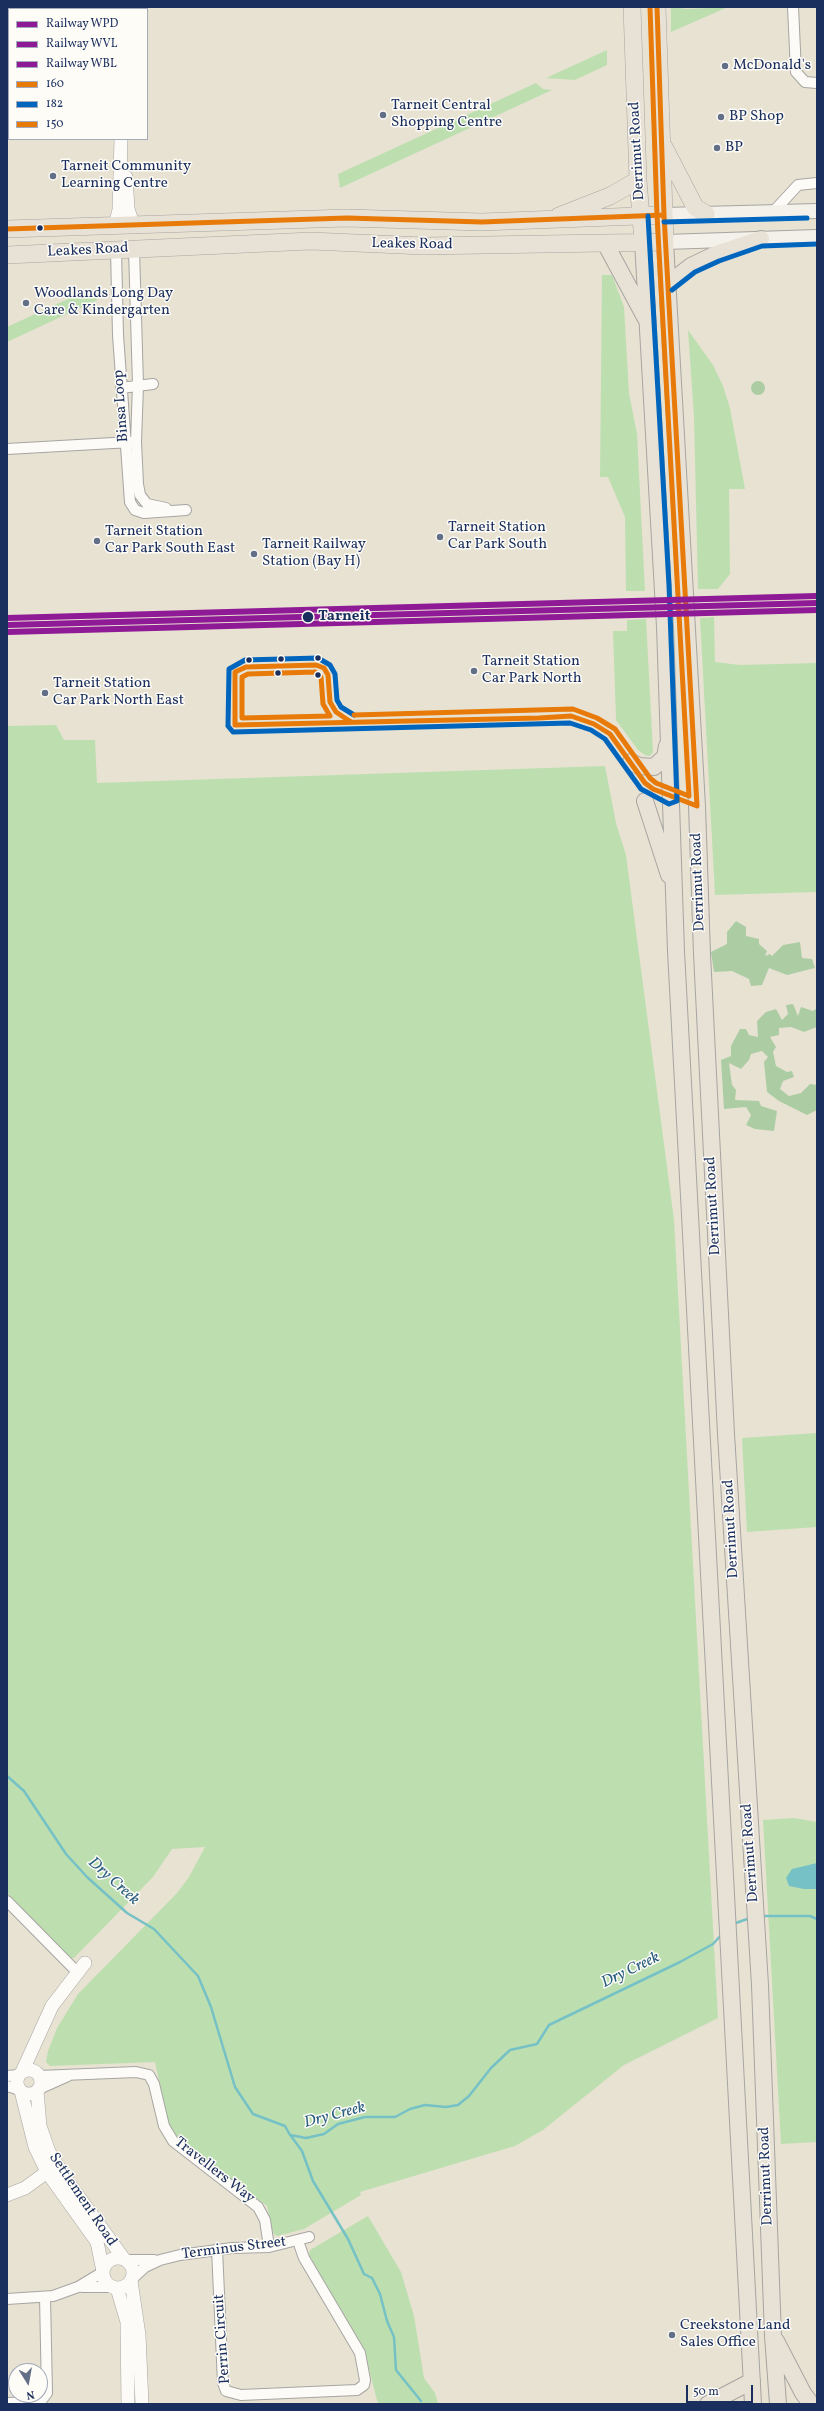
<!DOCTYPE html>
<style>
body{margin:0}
#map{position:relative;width:824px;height:2411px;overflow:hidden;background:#e8e2d2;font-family:Vollkorn,serif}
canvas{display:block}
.frame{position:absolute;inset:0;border:8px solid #1b2f5e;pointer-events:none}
.legend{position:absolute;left:8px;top:8px;width:140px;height:132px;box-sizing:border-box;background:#fdfcf7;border:1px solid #a3aaba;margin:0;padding:5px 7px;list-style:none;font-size:12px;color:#1b2f5e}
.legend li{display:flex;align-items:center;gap:8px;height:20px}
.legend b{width:20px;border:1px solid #a3aaba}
.north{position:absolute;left:8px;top:2363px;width:40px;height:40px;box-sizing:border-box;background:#fdfcf7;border:1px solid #a3aaba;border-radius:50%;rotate:169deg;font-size:11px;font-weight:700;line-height:16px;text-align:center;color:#1b2f5e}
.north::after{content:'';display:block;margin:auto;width:14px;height:18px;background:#636e87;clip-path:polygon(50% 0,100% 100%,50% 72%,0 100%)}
.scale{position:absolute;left:686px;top:2385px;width:67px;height:18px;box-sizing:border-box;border:2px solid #1b2f5e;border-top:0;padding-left:5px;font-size:12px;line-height:14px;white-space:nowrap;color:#1b2f5e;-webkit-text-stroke:3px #fdfcf7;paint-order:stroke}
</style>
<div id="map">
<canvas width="824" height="2411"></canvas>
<div class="frame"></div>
<ul class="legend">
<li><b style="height:5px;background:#8f1a95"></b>Railway WPD</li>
<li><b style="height:5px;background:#8f1a95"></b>Railway WVL</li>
<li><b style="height:5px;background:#8f1a95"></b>Railway WBL</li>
<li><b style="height:5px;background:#e87a09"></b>160</li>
<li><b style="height:5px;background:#0065bd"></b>182</li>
<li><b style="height:5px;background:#e87a09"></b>150</li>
</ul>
<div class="north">N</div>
<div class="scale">50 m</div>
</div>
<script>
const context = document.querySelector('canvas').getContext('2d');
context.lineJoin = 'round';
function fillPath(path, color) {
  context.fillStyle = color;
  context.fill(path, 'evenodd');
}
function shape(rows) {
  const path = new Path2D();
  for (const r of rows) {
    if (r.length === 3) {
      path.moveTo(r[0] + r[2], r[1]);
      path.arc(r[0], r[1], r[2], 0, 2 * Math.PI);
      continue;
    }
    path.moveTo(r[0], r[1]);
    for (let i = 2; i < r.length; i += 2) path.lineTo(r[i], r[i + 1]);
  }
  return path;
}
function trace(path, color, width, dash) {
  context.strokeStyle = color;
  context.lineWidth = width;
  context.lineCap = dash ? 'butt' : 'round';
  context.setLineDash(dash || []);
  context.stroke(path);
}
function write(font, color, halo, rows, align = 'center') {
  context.font = font + ' Vollkorn,serif';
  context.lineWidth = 3;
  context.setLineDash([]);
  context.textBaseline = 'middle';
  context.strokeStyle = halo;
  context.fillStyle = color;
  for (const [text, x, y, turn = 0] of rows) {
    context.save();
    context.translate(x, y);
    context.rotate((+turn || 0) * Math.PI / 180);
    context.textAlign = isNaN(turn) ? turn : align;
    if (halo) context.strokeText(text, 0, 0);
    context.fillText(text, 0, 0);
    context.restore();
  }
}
const green = shape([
 [671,7,687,9,728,7,671,32],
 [607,50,607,65,575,80,546,78],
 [536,83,543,89,552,90,340,188,338,174],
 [602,275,612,275,624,307,629,393,637,434,645,591,626,591,625,517,608,477,600,477],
 [85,291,97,291,97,300,7,342,7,327],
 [688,330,713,365,723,386,730,408,745,489,729,489,730,574,718,589,698,589,694,417],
 [714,617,715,662,740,665,817,663,817,892,715,895,700,618],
 [646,619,653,752,650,756,645,755,638,750,616,720,613,631,627,631,627,620],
 [56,725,64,740,95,740,97,783,605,766,616,823,626,855,674,1220,718,2018,624,2065,543,2130,515,2146,360,2192,361,2195,304,2229,277,2236,273,2233,267,2206,188,2149,177,2138,168,2122,155,2062,50,2066,46,2062,48,2051,57,2028,78,1994,177,1893,189,1877,205,1847,172,1849,153,1877,74,1958,69,1958,7,1893,7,726],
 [817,1433,817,1527,747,1532,742,1438],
 [794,1818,817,1822,817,2142,781,2144,763,1820],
 [368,2216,401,2272,414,2316,424,2378,435,2393,438,2404,378,2404,364,2350,309,2255,310,2250]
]);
const forest = shape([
 [758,388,7],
 [736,921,746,927,746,936,759,939,759,944,767,951,765,956,770,954,772,956,783,945,800,942,802,958,812,959,815,968,787,975,769,968,762,985,751,986,749,979,732,971,714,972,711,952,727,944,727,932],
 [793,1004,798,1016,801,1007,813,1011,817,1008,817,1027,804,1032,791,1027,779,1028,779,1035,770,1037,776,1047,773,1052,776,1066,787,1072,792,1071,794,1077,783,1081,780,1089,789,1096,801,1093,810,1084,817,1085,817,1110,807,1115,779,1101,767,1092,764,1062,768,1057,762,1051,751,1054,749,1060,741,1069,729,1063,732,1085,736,1090,735,1100,759,1101,761,1106,777,1111,774,1131,755,1129,746,1125,751,1115,746,1107,724,1109,721,1060,731,1056,731,1046,740,1029,746,1029,749,1035,758,1037,757,1021,766,1012,776,1009,782,1020,788,1014,786,1005]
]);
const water = shape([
 [817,1863,817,1889,804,1889,789,1886,786,1878,792,1869]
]);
const stream = shape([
 [7,1776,24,1791,66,1854,87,1877,127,1913,154,1929,198,1976,211,2007,235,2087,253,2114,285,2126,290,2135,306,2138,324,2134,338,2124,365,2117,395,2117,410,2109,425,2105,446,2107,458,2105,469,2096,491,2068,510,2050,537,2044,549,2025,680,1962,713,1944,722,1934],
 [761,1916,810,1916,817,1919],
 [733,1924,750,1918],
 [291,2136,302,2151,313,2181,348,2239,364,2274,372,2278,380,2294,387,2321,394,2337,396,2370,421,2401]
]);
const minor = shape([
 [793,7,796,72,805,82,817,83],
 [773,212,798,185,817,183],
 [134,249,138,385,136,442,138,484,140,495,147,504,166,508],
 [116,250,118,335,130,502,135,510,144,513,186,510],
 [121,388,153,384],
 [7,449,131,442],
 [7,1901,77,1972],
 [7,2076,19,2075],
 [39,2076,136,2072,149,2075,154,2084,164,2126,173,2141,258,2207,265,2220,269,2247],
 [7,2086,20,2090],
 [39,2089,68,2076],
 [217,2249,223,2383,226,2391,241,2395,357,2390,364,2385,365,2380,360,2353,304,2258,298,2241],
 [126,2260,154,2260],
 [133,2278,145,2267,160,2260,180,2255,232,2248,269,2247,309,2237],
 [82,2287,112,2287],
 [7,2299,53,2296,78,2287,103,2272],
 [7,2403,36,2402,41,2401,47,2393,45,2297]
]);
const tertiary = shape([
 [117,7,117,9],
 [126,177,128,209,133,224],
 [115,225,119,210,121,139],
 [29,2082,12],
 [22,2072,52,2006,85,1963],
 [21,2091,35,2147,47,2172,97,2242,103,2271],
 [37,2091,40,2126,49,2152,66,2179,124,2259],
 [7,2195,25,2188,47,2172],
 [118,2273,15],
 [131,2281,139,2335,142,2404],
 [117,2288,127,2322,128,2404]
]);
const secondary = shape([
 [664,215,817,211],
 [665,242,817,237]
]);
const primary = shape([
 [643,242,665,627,676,951,753,2404],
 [665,242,697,806,702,954,726,1434,760,1985,773,2336,778,2404],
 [605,243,646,319],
 [668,284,691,266,716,254,761,239],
 [631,762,639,766,654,767,665,757,667,746],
 [645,801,669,875],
 [776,2341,803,2393,811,2404],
 [708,2404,752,2381]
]);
const trunk = shape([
 [632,7,638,180,643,242],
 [664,147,695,207,706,214],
 [559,216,610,196,638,180],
 [7,229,347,218,482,222,664,215],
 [7,255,311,241,424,246,665,242,657,7]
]);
const bus1 = shape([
 [7,229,347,218,482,222,664,215],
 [351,722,336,712,330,702,328,675,324,668,316,665,246,667,235,672,235,725,539,718,571,716,594,724,610,734,645,783,653,789,697,806,664,215,657,7]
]);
const bus2 = shape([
 [664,222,807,218],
 [672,290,695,272,719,261,762,246,817,244],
 [354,715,341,707,337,700,335,674,330,665,318,658,245,660,229,669,228,726,233,732,570,723,591,730,605,739,641,789,669,804,677,801,669,585,648,216]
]);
const bus3 = shape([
 [315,672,321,677,323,704,330,716,242,718,242,677,248,674,315,672],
 [354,715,573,709,597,718,615,729,650,778,656,783,689,796,657,215,650,7]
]);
const rail1 = shape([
 [7,625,817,603]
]);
const rail2 = shape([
 [7,632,817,610]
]);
const rail3 = shape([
 [7,618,817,596]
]);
const markers = [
 [725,66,4,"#636e87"],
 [383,115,4,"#636e87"],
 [721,117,4,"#636e87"],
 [717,148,4,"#636e87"],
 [53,176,4,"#636e87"],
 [40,228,3.5,"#1b2f5e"],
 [26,303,4,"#636e87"],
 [440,537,4,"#636e87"],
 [97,541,4,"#636e87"],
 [254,554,4,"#636e87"],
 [308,617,6,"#1b2f5e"],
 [318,658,3.5,"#1b2f5e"],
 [281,659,3.5,"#1b2f5e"],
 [249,660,3.5,"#1b2f5e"],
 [474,671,4,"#636e87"],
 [278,673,3.5,"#1b2f5e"],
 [318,675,3.5,"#1b2f5e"],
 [45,693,4,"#636e87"],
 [672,2335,4,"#636e87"]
];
const poiNames = [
 ["McDonald's",733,66],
 ["Tarneit Central",391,106],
 ["Shopping Centre",391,123],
 ["BP Shop",729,117],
 ["BP",725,148],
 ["Tarneit Community",61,167],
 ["Learning Centre",61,184],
 ["Woodlands Long Day",34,294],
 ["Care & Kindergarten",34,311],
 ["Tarneit Station",448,528],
 ["Car Park South",448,545],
 ["Tarneit Station",105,532],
 ["Car Park South East",105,549],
 ["Tarneit Railway",262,545],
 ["Station (Bay H)",262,562],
 ["Tarneit Station",482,662],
 ["Car Park North",482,679],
 ["Tarneit Station",53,684],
 ["Car Park North East",53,701],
 ["Creekstone Land",680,2326],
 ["Sales Office",680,2343]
];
const streetNames = [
 ["Derrimut Road",638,151,-93],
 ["Leakes Road",412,245,1],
 ["Leakes Road",88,251,-3],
 ["Binsa Loop",122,406,-94],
 ["Derrimut Road",699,882,-92],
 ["Derrimut Road",714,1206,-93],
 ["Derrimut Road",732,1529,-93],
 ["Derrimut Road",751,1853,-94],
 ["Travellers Way",214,2171,38],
 ["Derrimut Road",767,2176,-92],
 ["Settlement Road",82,2200,56],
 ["Terminus Street",234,2249,-7],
 ["Perrin Circuit",223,2339,-94]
];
const stopNames = [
 ["Tarneit",318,617]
];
const waterNames = [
 ["Dry Creek",113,1882,42],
 ["Dry Creek",631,1971,-26],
 ["Dry Creek",335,2116,-15]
];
fillPath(green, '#bddfb0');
fillPath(forest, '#accda4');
fillPath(water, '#75c1c5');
trace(stream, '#75c1c5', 2.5);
trace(minor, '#a6a5a2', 12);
trace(tertiary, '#a6a5a2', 14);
trace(secondary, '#a6a5a2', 16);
trace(primary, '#a6a5a2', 18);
trace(trunk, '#a6a5a2', 18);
trace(minor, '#fcfbf8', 10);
trace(tertiary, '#fcfbf8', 13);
trace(secondary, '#f4f0ea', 14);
trace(primary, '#e8e1d5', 16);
trace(trunk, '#e8e1d5', 17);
trace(bus1, '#e87a09', 5);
trace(bus2, '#0065bd', 5);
trace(bus3, '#e87a09', 5);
trace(rail1, '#8f1a95', 6);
trace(rail2, '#8f1a95', 6);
trace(rail3, '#8f1a95', 6);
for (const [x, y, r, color] of markers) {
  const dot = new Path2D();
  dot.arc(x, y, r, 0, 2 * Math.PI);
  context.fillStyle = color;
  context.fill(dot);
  trace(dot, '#fdfcf7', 1.5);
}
write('15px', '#1b2f5e', '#fdfcf7', poiNames, 'left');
write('15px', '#1b2f5e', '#fdfcf7', streetNames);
write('bold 15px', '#1b2f5e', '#fdfcf7', stopNames, 'left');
write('italic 16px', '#295d80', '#fdfcf7', waterNames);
</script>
